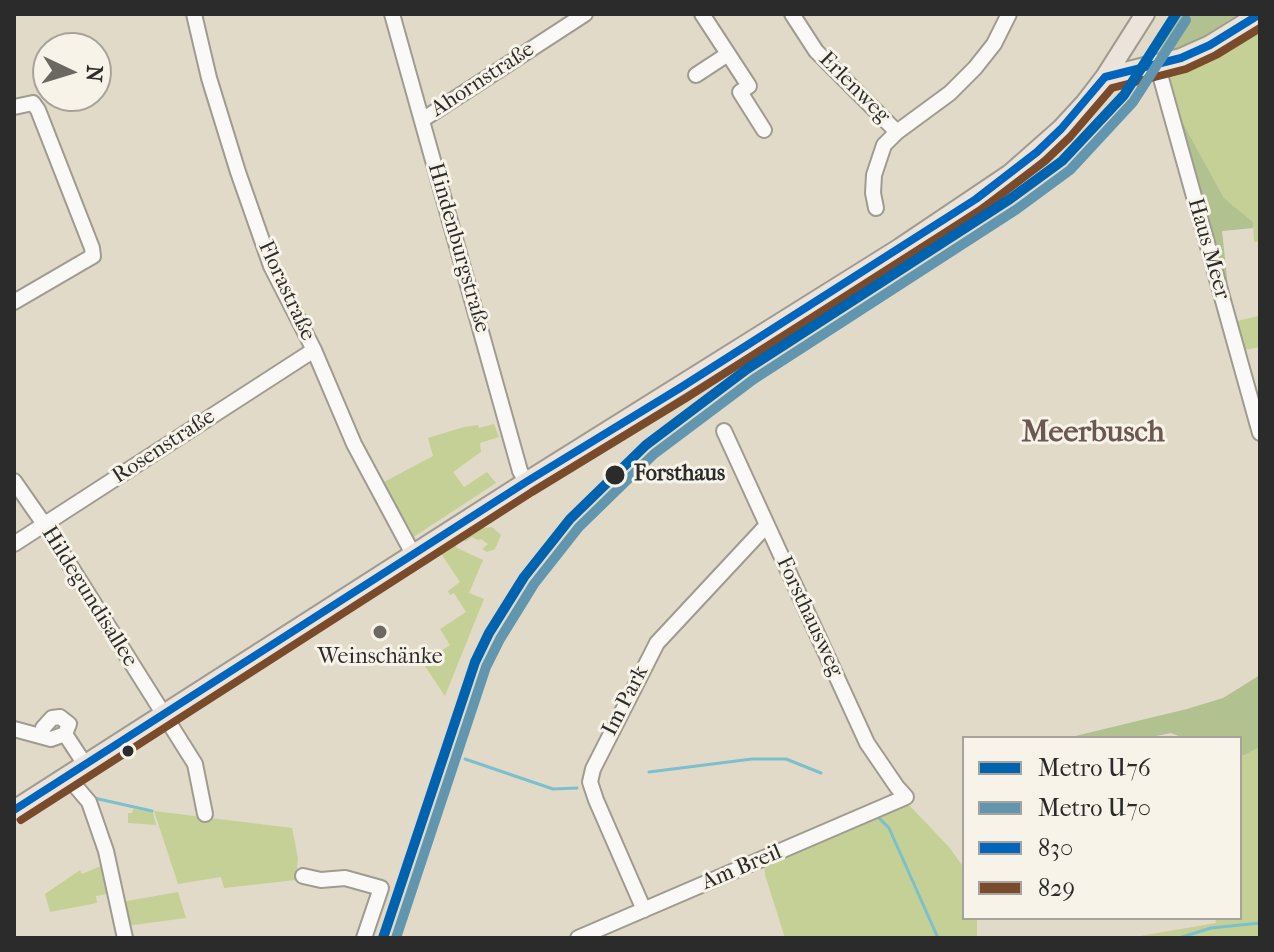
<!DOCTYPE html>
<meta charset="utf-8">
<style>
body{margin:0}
#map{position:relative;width:1274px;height:952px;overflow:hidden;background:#e2dac8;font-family:"IM FELL French Canon",serif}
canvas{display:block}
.frame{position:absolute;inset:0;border:16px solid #2b2b2b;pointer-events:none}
.legend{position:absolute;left:962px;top:736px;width:280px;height:184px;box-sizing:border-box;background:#f7f3e8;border:2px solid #a5a39c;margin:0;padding:10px 14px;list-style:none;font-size:24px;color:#2b2b2b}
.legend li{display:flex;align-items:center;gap:16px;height:40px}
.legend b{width:40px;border:2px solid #a5a39c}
.north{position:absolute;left:32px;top:32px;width:80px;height:80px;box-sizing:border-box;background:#f7f3e8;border:2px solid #a5a39c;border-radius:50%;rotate:94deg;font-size:22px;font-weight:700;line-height:32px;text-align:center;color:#2b2b2b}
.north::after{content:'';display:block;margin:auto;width:28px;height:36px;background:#6b6862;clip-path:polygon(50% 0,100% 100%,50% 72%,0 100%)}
</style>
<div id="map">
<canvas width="1274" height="952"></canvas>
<div class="frame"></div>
<ul class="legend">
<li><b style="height:10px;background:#0063af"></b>Metro U76</li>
<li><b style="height:10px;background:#6296af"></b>Metro U70</li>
<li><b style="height:10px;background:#0065bd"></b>830</li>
<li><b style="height:10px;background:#7a4b2a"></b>829</li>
</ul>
<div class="north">N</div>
</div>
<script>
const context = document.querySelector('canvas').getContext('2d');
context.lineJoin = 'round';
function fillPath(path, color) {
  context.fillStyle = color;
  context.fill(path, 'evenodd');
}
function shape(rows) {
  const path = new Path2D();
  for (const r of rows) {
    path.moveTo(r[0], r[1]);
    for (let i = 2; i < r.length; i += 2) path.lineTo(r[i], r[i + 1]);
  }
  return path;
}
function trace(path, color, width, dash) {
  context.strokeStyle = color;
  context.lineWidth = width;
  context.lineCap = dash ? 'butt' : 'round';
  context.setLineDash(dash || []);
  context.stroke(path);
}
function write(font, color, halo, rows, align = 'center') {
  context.font = font + ' "IM FELL French Canon",serif';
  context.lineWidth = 6;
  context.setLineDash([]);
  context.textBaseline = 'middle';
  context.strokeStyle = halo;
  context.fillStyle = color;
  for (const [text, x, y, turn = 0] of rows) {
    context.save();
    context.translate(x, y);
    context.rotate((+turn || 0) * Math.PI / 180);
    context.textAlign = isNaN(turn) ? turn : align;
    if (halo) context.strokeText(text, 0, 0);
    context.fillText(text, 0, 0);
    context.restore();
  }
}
const green = shape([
 [1260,28,1260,241,1254,242,1253,222,1224,198,1168,96,1165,83,1170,73,1210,59],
 [1258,316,1260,347,1240,351,1233,322],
 [494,424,499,437,480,443,481,452,453,472,464,487,487,472,496,483,412,538,382,483,433,456,428,438,464,427,478,425,479,428],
 [492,527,501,535,495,549,487,552,482,549,488,544,481,539,478,540,472,537,465,542,463,536,476,529],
 [454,544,457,548,483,560,469,593,484,599,445,696,419,657,427,651,432,657,450,645,440,629,466,612,454,593,450,595,448,591,460,582,440,552],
 [1260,747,1260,938,1128,938,1216,923,1215,918,1240,918,1240,756],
 [899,804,910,806,949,847,964,868,964,918,977,918,977,938,785,938,765,875,764,863],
 [133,809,153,812,156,825,128,823,128,813,132,813],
 [154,811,292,828,298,858,296,880,224,888,221,877,178,884],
 [101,866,107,894,96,896,97,903,50,912,45,894,80,870,82,874],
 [178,892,186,918,126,926,123,904,127,901]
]);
const forest = shape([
 [1180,14,1247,14,1207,39,1155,58],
 [1168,96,1224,198,1253,222,1253,228,1222,231,1228,287,1221,290],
 [1260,675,1260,747,1244,755,1240,756,1240,738,1184,738,1171,733,1146,738,1067,738,1187,709,1223,698]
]);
const stream = shape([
 [465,759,553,789,577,788],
 [649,772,752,759,786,759,821,773],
 [94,798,152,811],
 [879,818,889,828,938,938],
 [1179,938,1211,928,1260,923]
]);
const minor = shape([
 [194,14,209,78,238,172,271,266,314,350,354,444,413,554],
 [392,14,520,471,526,482],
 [702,14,749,86,740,92,764,130],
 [792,14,816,51,897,132],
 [1157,64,1260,433],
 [696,75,728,54],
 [14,107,33,103,38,110,92,248,93,256,14,302],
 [422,120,585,14],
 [876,208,873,193,874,175,884,145,897,132,950,93,975,68,994,44,1009,14],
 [14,481,44,524,195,764,205,814],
 [14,544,314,350],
 [14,729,51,739,65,734,69,724,60,717,52,718,43,728,41,736],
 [65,734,84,763],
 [66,775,89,802,106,851,125,938],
 [303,876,321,880,345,878,381,888,364,938],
 [644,910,596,800,590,782,593,769,657,643,767,525],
 [578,938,906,797,897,787,867,743,724,431]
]);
const major = shape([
 [1105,77,1181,58,1210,45,1260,14],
 [14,810,526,482,900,248,1010,174,1061,129,1085,103,1105,77,1145,14]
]);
const bus1 = shape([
 [14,810,526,482,680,388,976,199,1037,152,1061,129,1105,77,1181,58,1210,45,1260,14]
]);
const bus2 = shape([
 [21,820,532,492,686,398,982,209,1045,161,1070,137,1112,88,1186,69,1216,55,1260,28]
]);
const metro1 = shape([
 [383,938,475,662,489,633,524,577,570,519,646,445,747,369,1010,199,1062,161,1124,95,1176,14]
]);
const metro2 = shape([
 [396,938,486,667,500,639,534,584,579,527,654,454,754,379,1017,209,1070,170,1133,102,1186,20]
]);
const markers = [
 [615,475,11,"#2b2b2b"],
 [380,632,8,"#6b6862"],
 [128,751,7,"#2b2b2b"]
];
const streetNames = [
 ["Ahornstraße",483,80,-33],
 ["Erlenweg",854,88,45],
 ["Hindenburgstraße",458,248,74],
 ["Haus Meer",1208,249,74],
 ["Florastraße",286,291,65],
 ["Rosenstraße",164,447,-33],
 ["Hildegundisallee",89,597,58],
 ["Forsthausweg",809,617,65],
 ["Im Park",626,701,-63],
 ["Am Breil",742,868,-23]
];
const stopNames = [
 ["Forsthaus",634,475]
];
const poiNames = [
 ["Weinschänke",380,658]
];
const districtNames = [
 ["Meerbusch",1093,434]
];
fillPath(green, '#c4d096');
fillPath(forest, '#b1c18f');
trace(stream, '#7cbfcd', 3);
trace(minor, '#9f9b91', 18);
trace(major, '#9f9b91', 22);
trace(minor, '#fbf9f7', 14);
trace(major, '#ece4db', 18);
trace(bus1, '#0065bd', 8);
trace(bus2, '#7a4b2a', 8);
trace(metro1, '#0063af', 10);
trace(metro2, '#6296af', 10);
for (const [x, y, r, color] of markers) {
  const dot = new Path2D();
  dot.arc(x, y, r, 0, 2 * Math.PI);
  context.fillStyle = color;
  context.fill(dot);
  trace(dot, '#f7f3e8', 3);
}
write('22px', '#2b2b2b', '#f7f3e8', streetNames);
write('bold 22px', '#2b2b2b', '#f7f3e8', stopNames, 'left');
write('22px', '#2b2b2b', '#f7f3e8', poiNames);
write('bold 30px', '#6c5852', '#f7f3e8', districtNames);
</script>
